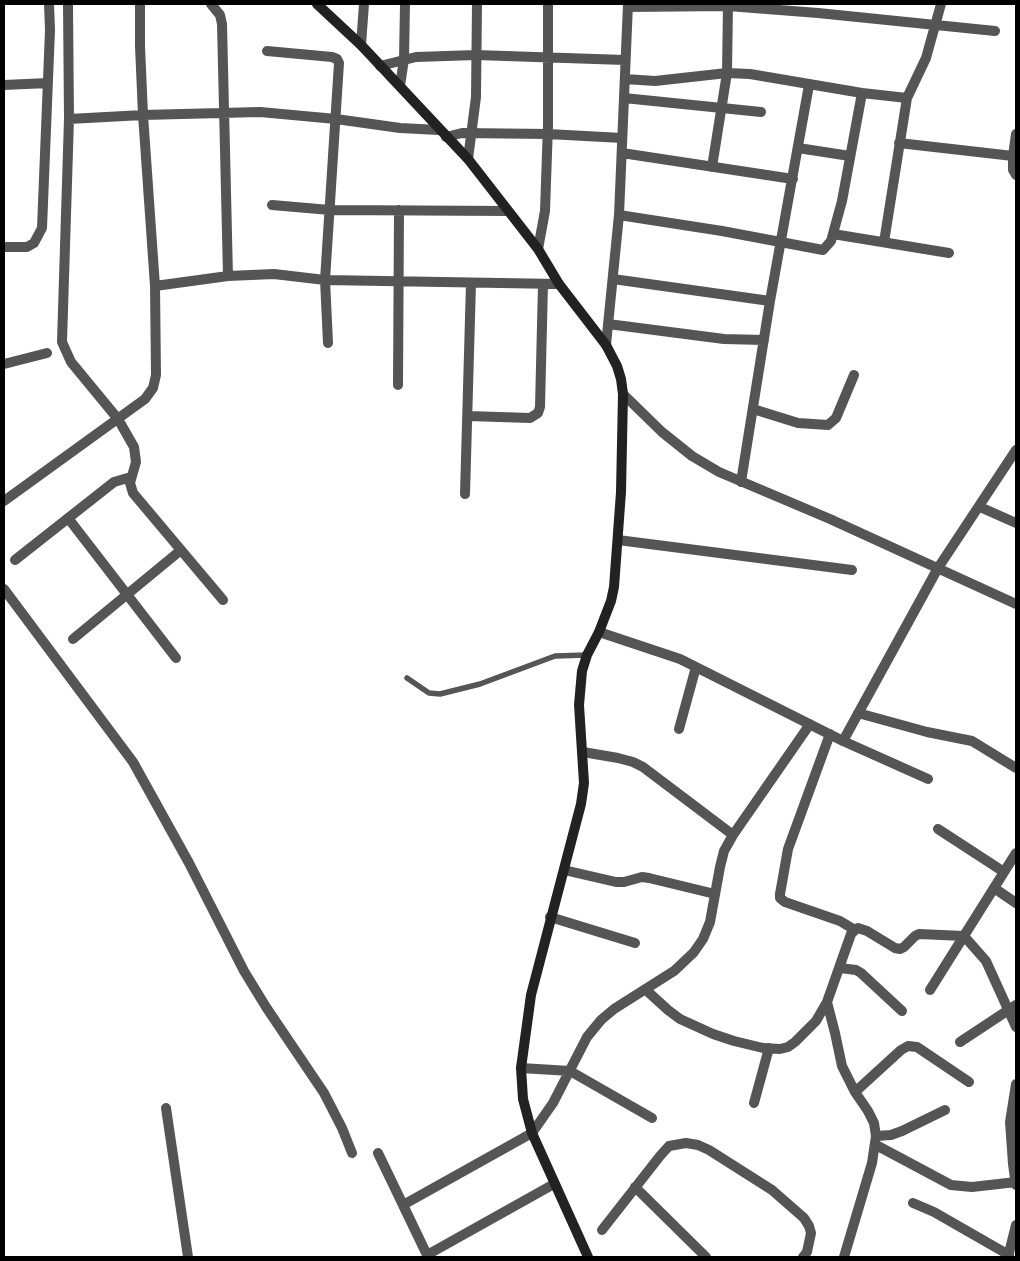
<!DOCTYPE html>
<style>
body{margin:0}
#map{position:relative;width:1020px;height:1261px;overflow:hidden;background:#fff;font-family:Inter,sans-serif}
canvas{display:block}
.frame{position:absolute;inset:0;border:5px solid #000;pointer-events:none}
</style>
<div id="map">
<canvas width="1020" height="1261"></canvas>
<div class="frame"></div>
</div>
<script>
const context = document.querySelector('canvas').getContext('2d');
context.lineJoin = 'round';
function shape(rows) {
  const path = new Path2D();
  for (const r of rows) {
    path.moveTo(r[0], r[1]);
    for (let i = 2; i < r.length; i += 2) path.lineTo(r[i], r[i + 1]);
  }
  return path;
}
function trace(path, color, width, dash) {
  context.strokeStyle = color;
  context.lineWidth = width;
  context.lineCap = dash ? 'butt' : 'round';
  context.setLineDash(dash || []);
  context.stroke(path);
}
const lane = shape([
 [407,678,429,693,440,694,480,684,555,656,587,655]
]);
const street = shape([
 [68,4,69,119,62,342,71,362,118,419,134,447,136,462,130,483,133,493,223,600],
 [211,4,220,15,222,24,228,276],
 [628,7,728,6,818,13,995,31],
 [361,45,364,4],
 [267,51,332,57,337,59,339,63,325,280,328,343],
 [380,66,416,57,476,55,625,60],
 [625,79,655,81,727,73,750,74,862,93,907,98],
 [4,85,48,83],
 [400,86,404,59,405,4],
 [624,98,761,112],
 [69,119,143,115,260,112,336,119,400,128,439,130],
 [1016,134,1013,156,1013,170,1016,175],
 [446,137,462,133,548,134,622,138],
 [899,143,1013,156],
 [798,148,850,156],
 [622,153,793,179],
 [468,159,476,97,477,4],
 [712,167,727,73,728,4],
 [272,205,330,210,507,211],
 [619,215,722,231,823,250,831,241,842,201,862,93],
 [833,234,949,253],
 [884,242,907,98,926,58,941,4],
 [4,247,27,247,34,243,42,228,50,30,49,4],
 [538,249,545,211,548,125,548,4],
 [613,279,770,301],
 [155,286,228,276,274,274,325,280,559,284],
 [608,324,724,339,764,340],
 [606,345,619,215,628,4],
 [4,364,47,353],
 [398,385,399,210],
 [623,394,662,432,692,456,719,472,830,519,1016,604],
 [753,409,798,423,828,425,836,418,854,375],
 [468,416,530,418,538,413,540,407,543,284],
 [741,482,770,301,809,85],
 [465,494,471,283],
 [4,501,145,399,153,388,156,375,155,286,143,115,140,46,140,4],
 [980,507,1016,523],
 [68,518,176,658],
 [618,540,852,570],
 [15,560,114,482,131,477],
 [4,589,133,762,189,863,244,971,266,1007,324,1093,342,1128,352,1153],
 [599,632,680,659,843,741,928,779],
 [73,639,181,550],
 [858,713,927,732,972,741,1016,768],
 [679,729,696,667],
 [830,734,788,849,780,894,780,898,785,902,840,921,855,930],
 [843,741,938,568,1016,450],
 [583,752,618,758,633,762,643,767,733,835],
 [938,829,1004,872],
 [564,870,616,882,624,882,642,877,649,878,715,894],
 [994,888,1016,903],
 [550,917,635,943],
 [840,968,856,970,861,973,902,1011],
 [646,990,668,1010,680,1019,713,1034,734,1041,763,1048,780,1049,788,1047,795,1042,816,1021,827,1002,851,934,855,930,858,928,867,931,895,948,900,949,904,947,915,936,919,934,964,936,986,961,1016,1027],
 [930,990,1016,853],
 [827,1002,835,1033,842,1066,855,1092,868,1111,874,1123,876,1136,872,1163,844,1257],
 [960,1042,1016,1005],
 [521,1068,570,1071,652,1118],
 [1016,1084,1010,1122,1013,1164,1016,1185],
 [855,1092,901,1050,908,1046,917,1047,969,1082],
 [754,1103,769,1048],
 [166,1108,188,1257],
 [876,1136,891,1135,902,1131,945,1110],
 [876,1145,951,1185,972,1187,1016,1182],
 [378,1153,428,1257],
 [635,1187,706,1257],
 [913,1203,934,1212,1009,1255],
 [403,1205,532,1133,553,1103,587,1037,601,1020,614,1009,674,971,694,952,703,939,710,922,720,867,724,851,733,835,810,724],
 [602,1230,660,1156,669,1146,686,1143,698,1145,709,1150,772,1190,804,1218,809,1226,811,1233,807,1252,803,1257],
 [427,1255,554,1184],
 [1008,1257,1016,1225]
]);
const secondary = shape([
 [317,4,361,45,468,159,538,249,559,284,606,345,617,366,621,379,623,394,621,492,614,587,611,601,599,632,587,655,582,671,579,705,584,783,581,804,531,995,521,1068,523,1099,532,1133,588,1257]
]);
trace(lane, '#555', 5.5);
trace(street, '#555', 10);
trace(secondary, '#222', 10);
</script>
